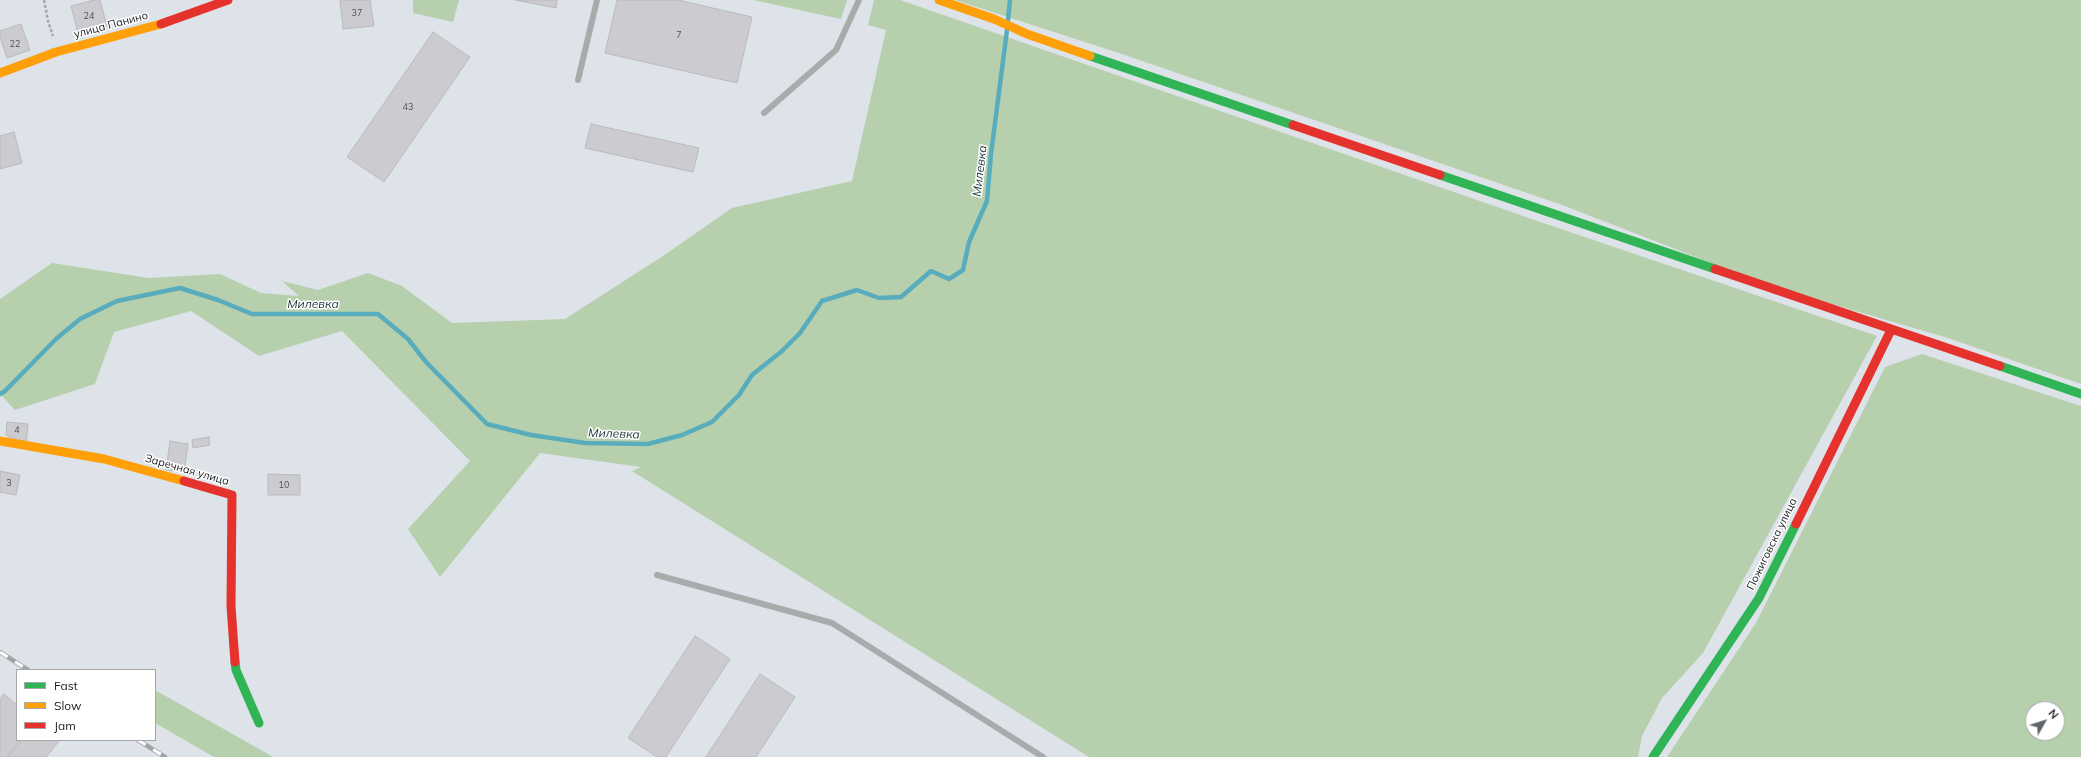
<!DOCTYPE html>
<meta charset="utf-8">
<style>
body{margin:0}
#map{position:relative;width:2081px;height:757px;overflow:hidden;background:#dde3e8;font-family:Mulish,sans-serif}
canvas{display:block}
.legend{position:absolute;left:16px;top:669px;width:140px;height:72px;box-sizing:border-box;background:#fff;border:1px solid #a6a7a8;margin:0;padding:5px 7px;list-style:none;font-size:12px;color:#202326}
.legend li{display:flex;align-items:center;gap:8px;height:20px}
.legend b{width:20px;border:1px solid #a6a7a8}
.north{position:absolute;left:2025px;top:701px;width:40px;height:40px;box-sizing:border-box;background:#fff;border:1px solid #a6a7a8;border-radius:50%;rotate:51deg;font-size:11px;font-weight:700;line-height:16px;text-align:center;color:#202326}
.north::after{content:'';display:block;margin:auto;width:14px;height:18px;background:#62666a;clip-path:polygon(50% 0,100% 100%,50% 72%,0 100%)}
</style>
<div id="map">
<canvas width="2081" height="757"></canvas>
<ul class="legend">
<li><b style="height:5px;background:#30b455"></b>Fast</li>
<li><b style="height:5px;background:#ff9f0a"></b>Slow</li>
<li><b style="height:5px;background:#e5322d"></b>Jam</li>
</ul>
<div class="north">N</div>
</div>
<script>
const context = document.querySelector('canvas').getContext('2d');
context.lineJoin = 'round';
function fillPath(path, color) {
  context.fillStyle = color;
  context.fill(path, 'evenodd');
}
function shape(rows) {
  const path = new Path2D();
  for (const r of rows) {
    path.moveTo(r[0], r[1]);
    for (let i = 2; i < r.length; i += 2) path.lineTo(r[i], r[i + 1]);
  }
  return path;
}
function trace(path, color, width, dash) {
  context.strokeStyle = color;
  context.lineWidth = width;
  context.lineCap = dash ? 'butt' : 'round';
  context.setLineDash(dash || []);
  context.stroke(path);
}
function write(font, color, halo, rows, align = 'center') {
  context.font = font + ' Mulish,sans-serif';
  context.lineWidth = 3;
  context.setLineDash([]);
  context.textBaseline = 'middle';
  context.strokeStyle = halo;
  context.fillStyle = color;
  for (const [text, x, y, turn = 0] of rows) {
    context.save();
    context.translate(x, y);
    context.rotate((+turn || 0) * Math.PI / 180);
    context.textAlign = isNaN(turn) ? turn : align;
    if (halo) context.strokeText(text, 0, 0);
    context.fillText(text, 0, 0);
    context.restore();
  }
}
const green = shape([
 [413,0,459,0,453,22,413,13],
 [753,0,847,0,841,19],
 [874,0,900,0,1552,226,1877,336,1703,653,1662,698,1642,736,1638,757,1089,757,632,471,641,467,540,453,440,577,408,529,470,461,342,331,259,356,191,311,114,332,95,384,15,410,0,394,0,299,52,263,149,278,220,274,261,293,299,296,282,281,318,290,368,273,402,286,452,323,565,319,663,256,732,208,852,181,886,30,868,25],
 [955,0,2081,0,2081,384,1948,338,1770,286,1565,206,1119,53],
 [1922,354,2081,406,2081,757,1667,757,1756,623,1885,367],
 [2033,709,2057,709,2057,733,2033,733],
 [155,690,273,757,214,757,155,723]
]);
const stream = shape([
 [1008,20,1010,0],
 [0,394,5,391,56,339,80,319,117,301,180,288,218,300,252,314,378,314,408,339,426,362,487,424,531,435,585,443,648,444,682,435,712,422,739,395,752,375,782,351,800,333,822,301,857,290,879,298,901,297,931,271,949,279,963,270,969,242,987,201,991,154,1007,30]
]);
const building = shape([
 [94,0,100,0,107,26,78,33,71,6,94,0],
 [340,0,370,0,374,26,343,29,340,0],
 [515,0,557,0,556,8,515,0],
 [617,0,678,0,752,17,737,83,605,53,617,0],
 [21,24,30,50,7,58,0,37,0,31,21,24],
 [433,32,470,57,384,182,347,157,433,32],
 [591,124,699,148,693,172,585,148,591,124],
 [14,132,22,163,0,169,0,136,14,132],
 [7,422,28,424,26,445,6,435,7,422],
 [209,437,210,445,193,448,192,440,209,437],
 [170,441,188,444,184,472,166,470,170,441],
 [0,471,20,475,16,495,0,492,0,471],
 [268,474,300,475,300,495,268,495,268,474],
 [695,636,730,659,666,757,657,757,628,738,695,636],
 [760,674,795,697,756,757,706,757,760,674],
 [4,694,17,705,17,740,20,740,7,757,0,757,0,699,4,694],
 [22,740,60,740,46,757,8,757,22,740]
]);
const path = shape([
 [44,0,48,21,53,36]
]);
const lane = shape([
 [578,80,597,0],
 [764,113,836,50,859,0],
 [657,575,832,623,1043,757]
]);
const fast = shape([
 [1090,56,1293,125],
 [1440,175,1715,269],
 [2000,366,2081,394],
 [235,662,236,670,259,723],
 [1653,757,1759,598,1796,524]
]);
const slow = shape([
 [939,0,994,19,1027,34,1090,56],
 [0,73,56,52,161,24],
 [0,441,104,459,184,481]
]);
const jam = shape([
 [161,24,228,0],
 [1293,125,1440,175],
 [1715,269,2000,366],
 [184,481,232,495,231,606,235,662],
 [1796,524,1891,330]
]);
const rail = shape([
 [0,652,28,670],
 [138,740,165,757]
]);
const numberNames = [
 ["37",357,13],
 ["24",89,16],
 ["7",679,35],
 ["22",15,44],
 ["43",408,107],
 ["4",17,430],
 ["3",9,483],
 ["10",284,485]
];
const streetNames = [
 ["улица Панино",111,25,-15],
 ["Заречная улица",187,470,16],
 ["Пожиговска улица",1772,544,-64]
];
const waterNames = [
 ["Милевка",980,171,-83],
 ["Милевка",313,304],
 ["Милевка",614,434,2]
];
fillPath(green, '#b6cfad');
trace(stream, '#58acbc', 4.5);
fillPath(building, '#ccccd0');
trace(building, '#b9babd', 1);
trace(path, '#a7a8aa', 2.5, [3, 2]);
trace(lane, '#a9aaac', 6);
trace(fast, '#30b455', 9);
trace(slow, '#ff9f0a', 9);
trace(jam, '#e5322d', 9);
trace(rail, '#a2a5a7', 4.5);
trace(rail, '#fff', 3, [9]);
write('9px', '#4d4f52', null, numberNames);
write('11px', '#202326', '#fff', streetNames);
write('italic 12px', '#193136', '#fff', waterNames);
</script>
